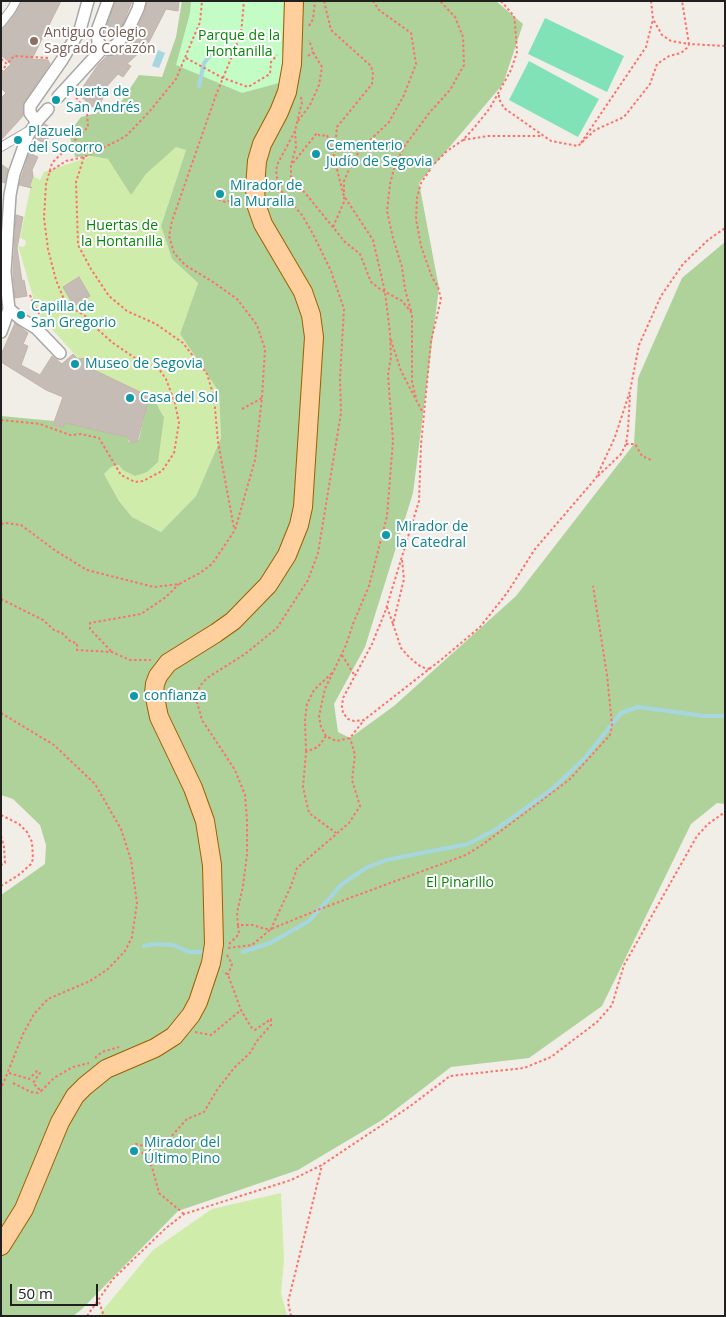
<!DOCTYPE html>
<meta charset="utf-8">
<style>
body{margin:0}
#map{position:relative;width:726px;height:1317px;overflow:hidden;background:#f1ede7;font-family:"Open Sans",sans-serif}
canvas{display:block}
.frame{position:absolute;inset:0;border:2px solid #202020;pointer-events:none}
.scale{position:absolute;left:10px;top:1284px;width:88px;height:22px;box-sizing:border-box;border:2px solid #202020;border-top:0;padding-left:6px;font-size:15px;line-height:18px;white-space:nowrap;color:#202020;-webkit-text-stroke:4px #fff;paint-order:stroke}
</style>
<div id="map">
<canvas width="726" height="1317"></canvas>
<div class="frame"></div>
<div class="scale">50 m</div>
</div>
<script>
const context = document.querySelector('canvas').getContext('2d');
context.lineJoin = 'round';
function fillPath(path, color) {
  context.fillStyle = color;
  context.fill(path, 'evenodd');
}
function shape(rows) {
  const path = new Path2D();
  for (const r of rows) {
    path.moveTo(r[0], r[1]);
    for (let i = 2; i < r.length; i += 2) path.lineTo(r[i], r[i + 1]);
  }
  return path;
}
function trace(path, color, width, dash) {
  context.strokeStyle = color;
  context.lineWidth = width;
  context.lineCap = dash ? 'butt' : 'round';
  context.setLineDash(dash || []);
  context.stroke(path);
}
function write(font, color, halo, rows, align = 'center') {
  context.font = font + ' "Open Sans",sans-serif';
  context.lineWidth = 4;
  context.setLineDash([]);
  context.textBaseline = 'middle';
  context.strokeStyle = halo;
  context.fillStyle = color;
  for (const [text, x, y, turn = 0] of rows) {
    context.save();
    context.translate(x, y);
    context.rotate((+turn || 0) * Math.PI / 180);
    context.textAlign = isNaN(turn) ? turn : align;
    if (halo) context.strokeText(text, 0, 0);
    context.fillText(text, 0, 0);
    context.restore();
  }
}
const grass = shape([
 [176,146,186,150,161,226,172,259,198,283,180,334,219,392,221,438,196,496,161,532,132,517,119,501,104,474,111,467,119,465,164,416,149,392,142,393,88,367,90,362,89,360,84,358,79,359,39,315,45,312,42,304,36,307,18,246,23,247,26,244,25,240,20,238,33,176,40,180,44,172,92,156,108,159,131,194,146,174],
 [281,1193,284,1261,281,1293,287,1316,98,1316,153,1250,212,1209]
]);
const forest = shape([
 [182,1,496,1,523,24,503,84,419,183,439,288,413,493,365,647,334,704,338,732,350,738,394,706,516,596,634,444,638,378,682,278,725,242,725,804,717,803,691,824,602,1006,529,1058,451,1067,382,1120,298,1170,178,1211,82,1309,73,1316,1,1316,1,895,45,864,46,845,40,825,13,799,1,795,1,416,54,421,53,425,63,427,65,423,127,437,129,442,134,443,139,439,147,403,151,400,152,396,164,417,158,462,147,472,135,476,123,470,119,465,111,467,104,474,119,501,132,517,161,532,196,496,221,438,219,392,180,334,198,283,172,259,161,226,186,150,176,147,146,174,131,195,108,159,92,156,75,157,69,133,81,117,97,113,105,104,115,111,139,75,162,77,176,37]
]);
const park = shape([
 [191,1,284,1,282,50,284,56,279,83,242,93,176,65,190,13]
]);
const pitch = shape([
 [545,18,624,56,607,92,528,54],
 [529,61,599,99,578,137,509,100]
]);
const water = shape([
 [158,50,165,53,159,68,152,66]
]);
const stream = shape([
 [199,86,204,63,214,51],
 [144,946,156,944,173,945,189,952,202,952],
 [243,952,270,943,309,921,342,884,366,868,386,860,468,844,495,830,550,791,584,759,621,713,638,707,704,716,725,716]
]);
const building = shape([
 [22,1,61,1,32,59,48,60,50,64,24,102,23,116,1,140,1,98,6,93,1,88,1,74,11,64,1,55,1,29,5,26,15,13,22,1],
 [115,1,132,1,123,24,112,38,105,34,105,32,115,1],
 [147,1,179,1,178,11,166,9,148,44,127,64,131,66,123,77,118,74,107,86,109,88,96,110,78,94,98,65,107,56,114,55,123,48,136,31,145,12,147,1],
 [45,124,53,129,45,144,35,138,45,124],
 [29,153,38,157,32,170,33,176,30,186,32,188,19,185,29,153],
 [1,164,8,169,5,183,1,182,1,164],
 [16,215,23,217,17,248,22,281,24,280,27,296,15,298,13,272,16,215],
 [79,277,90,296,74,306,63,287,79,277],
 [15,323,28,333,23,344,28,346,21,365,40,375,52,356,62,364,73,354,78,359,87,358,89,361,90,368,142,393,146,391,150,393,152,399,147,405,137,442,131,443,127,437,65,423,63,427,53,425,63,397,46,390,1,362,1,355,15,323]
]);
const path = shape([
 [324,1,331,30,371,66,373,74,372,84,337,127,334,158,344,196,373,240,385,292,390,333,391,357,388,375,393,441,387,516,369,586,353,624,346,645,325,689,319,716,321,727,326,736,336,741,350,738,364,720],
 [501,1,514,16,515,24,517,52,511,70,490,108,474,128,463,140,447,151,434,164,421,183,417,198,416,219,421,246,432,277,438,287,441,299,431,341,421,445,419,501,385,612,372,644,343,698,342,706,343,713,348,719,354,721,364,720,442,659,480,627,507,593,535,549,596,478,615,437,630,391,639,345,661,296,683,264,708,240,725,228],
 [651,1,653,19,662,35,671,41,689,44,682,1],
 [309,26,313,19,315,1],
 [308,56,313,52],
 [186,58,223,78,248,87,270,74,271,62,277,55],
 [1,59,7,64,14,56,49,58],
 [1,72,7,64],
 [499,95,499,99,504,108,551,141,578,146,595,130,624,117,650,84,657,64,669,56,681,53,688,47,689,44,725,46],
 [301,97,302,102,295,131,296,147,291,165,291,178,306,194,345,242,360,254,371,282,380,289,402,301,412,313,412,382,416,398],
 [298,121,310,105,319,85,322,67,314,54,309,40],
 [295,131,278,163,276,170,277,178,282,192,302,215,313,234,331,271,344,309,340,378,341,413,318,553,308,580,277,628,245,654,207,678,200,686,197,694,197,702,202,720,235,770,245,795,247,820,247,854,243,886,237,913,238,925,253,925,265,929,271,929,291,886,297,868,349,823,360,806,352,780,355,755,350,738],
 [463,140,488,136,543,136],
 [581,143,646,47,653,19],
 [84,157,76,182,78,245,91,269,109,296,127,311,156,324,183,343,207,374,214,397,218,442,234,528],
 [293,163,317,133,320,136,327,135,333,155],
 [49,172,66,161,84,157,119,140,127,135,149,112,176,79,200,22,202,1],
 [344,192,344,181,353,160,362,148,389,122,404,95,416,64,411,33,379,10,373,1],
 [216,195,218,199,225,202,240,198],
 [333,227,344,202,344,197],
 [30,295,35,308,37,308,39,313,37,314],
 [411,311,405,289,402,267,393,238,387,211,390,184,395,165,404,147,430,112,450,90,464,65,463,37,455,17,440,1],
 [391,340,401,371,423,413],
 [242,409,262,398],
 [1,420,40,424,70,435,81,434,99,438,121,475,135,482,143,481,162,471,174,453,179,423,175,403,166,379,159,369,135,358,113,343,96,328,87,317,72,308,63,297,56,280,48,249,44,218,46,184,52,163,88,127,87,112,75,96],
 [626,444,635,444,642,456,651,460],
 [598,476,621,454,626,444,628,430,630,395],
 [1,524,6,523,21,525,56,551,87,570,154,587,179,584,200,573,212,564,235,530,255,460,262,397,265,349,257,325,237,299,213,282,185,265,174,253,169,236,172,221,216,95,241,34,244,1],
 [402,560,404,579,393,624,401,648,409,657,421,667,430,669],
 [1,599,43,620,54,630,62,633,71,642,77,643,77,650,112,652,130,660,151,660],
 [387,607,393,624],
 [111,651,90,629,90,623,141,614,166,597,179,584],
 [342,655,355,676],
 [1,713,54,745,95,784,121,829,131,860,137,903,132,937,125,951,108,969,90,981,48,999,34,1014,23,1034,1,1089],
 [326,736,318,747,306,752,303,787,309,813,336,833],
 [306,751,305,720,307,704,314,690,332,673],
 [1,815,19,824,27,832,32,842,33,859,31,864,20,874,1,886],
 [1,836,4,847,5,863,1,865],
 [229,944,239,934,238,925],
 [228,948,252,945,271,929,320,909,466,855,482,845,569,780,610,735,612,725,607,675,593,586],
 [227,955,232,964,228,975],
 [195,1032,211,1035,241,1010],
 [95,1058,102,1052,119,1047],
 [9,1073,29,1079,37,1071,40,1073,33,1083,41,1091],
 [13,1083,31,1092,38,1093,41,1091],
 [41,1091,54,1078,73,1067,89,1063],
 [132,1148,136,1144,148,1147,168,1140,187,1119,204,1112,217,1090,234,1068,251,1052,256,1042,271,1025,271,1019,255,1030,251,1027,241,1010,228,975,223,971],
 [133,1149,138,1149,147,1157,152,1167,159,1193,184,1214],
 [99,1302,104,1316],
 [87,1316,113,1279,166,1228,184,1214,291,1180,322,1165,409,1107,450,1076,524,1068,551,1057,597,1022,612,1005,624,965,697,836,708,824,725,812],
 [291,1316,288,1302,322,1165]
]);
const pedestrian = shape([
 [1,23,11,10,16,1],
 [1,147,30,130]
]);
const minor = shape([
 [103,48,110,49,117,44,129,28,138,9,140,1],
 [103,48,98,42,97,31,108,1],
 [58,97,103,48],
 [48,109,39,119,28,135,14,174,10,195,5,272,9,309,21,319,36,328,60,353],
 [37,122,30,113,30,106,62,60,80,30,88,1],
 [1,332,9,309]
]);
const primary = shape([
 [1,1246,24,1209,60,1122,75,1096,85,1086,106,1069,155,1048,174,1036,191,1015,198,1002,211,963,214,944,212,865,205,821,193,788,159,717,154,693,155,684,158,676,168,663,216,633,233,621,268,585,287,555,299,525,303,507,314,337,311,315,303,292,263,224,256,204,255,187,257,161,262,144,279,112,287,92,292,64,294,1]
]);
const markers = [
 [34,41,5,"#8d6e63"],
 [56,100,5,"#0f9aa8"],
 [18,140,5,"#0f9aa8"],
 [316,154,5,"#0f9aa8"],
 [220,194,5,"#0f9aa8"],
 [21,315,5,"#0f9aa8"],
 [75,364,5,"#0f9aa8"],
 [130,398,5,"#0f9aa8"],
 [386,535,5,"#0f9aa8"],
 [134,696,5,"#0f9aa8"],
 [134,1151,5,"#0f9aa8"]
];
const educationNames = [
 ["Antiguo Colegio",44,33],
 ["Sagrado Corazón",44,49]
];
const parkNames = [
 ["Parque de la",239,36],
 ["Hontanilla",239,52],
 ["Huertas de",122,226],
 ["la Hontanilla",122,242],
 ["El Pinarillo",460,883]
];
const cultureNames = [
 ["Puerta de",66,92],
 ["San Andrés",66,108],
 ["Plazuela",28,132],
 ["del Socorro",28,148],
 ["Cementerio",326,146],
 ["Judío de Segovia",326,162],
 ["Mirador de",230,186],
 ["la Muralla",230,202],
 ["Capilla de",31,307],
 ["San Gregorio",31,323],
 ["Museo de Segovia",85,364],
 ["Casa del Sol",140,398],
 ["Mirador de",396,527],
 ["la Catedral",396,543],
 ["confianza",144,696],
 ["Mirador del",144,1143],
 ["Último Pino",144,1159]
];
fillPath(grass, '#d0ecab');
fillPath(forest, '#aed29a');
fillPath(park, '#c3fcc4');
fillPath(pitch, '#82e2b7');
fillPath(water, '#a6d7e0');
trace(stream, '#a6d7e0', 4);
fillPath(building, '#c6bcb6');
trace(building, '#c4b2a8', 1);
trace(pedestrian, '#a7a7a7', 10);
trace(minor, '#a7a7a7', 14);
trace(primary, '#9d5f00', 20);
trace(path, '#ff706a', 2, [2.5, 2.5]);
trace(pedestrian, '#fff', 8);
trace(minor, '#fff', 11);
trace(primary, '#ffcf9e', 18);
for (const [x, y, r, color] of markers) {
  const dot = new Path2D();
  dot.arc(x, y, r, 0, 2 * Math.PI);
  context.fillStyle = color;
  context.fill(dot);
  trace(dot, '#fff', 2);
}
write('14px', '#785e54', '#fff', educationNames, 'left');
write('14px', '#08850a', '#fff', parkNames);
write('14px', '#0d838f', '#fff', cultureNames, 'left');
</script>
